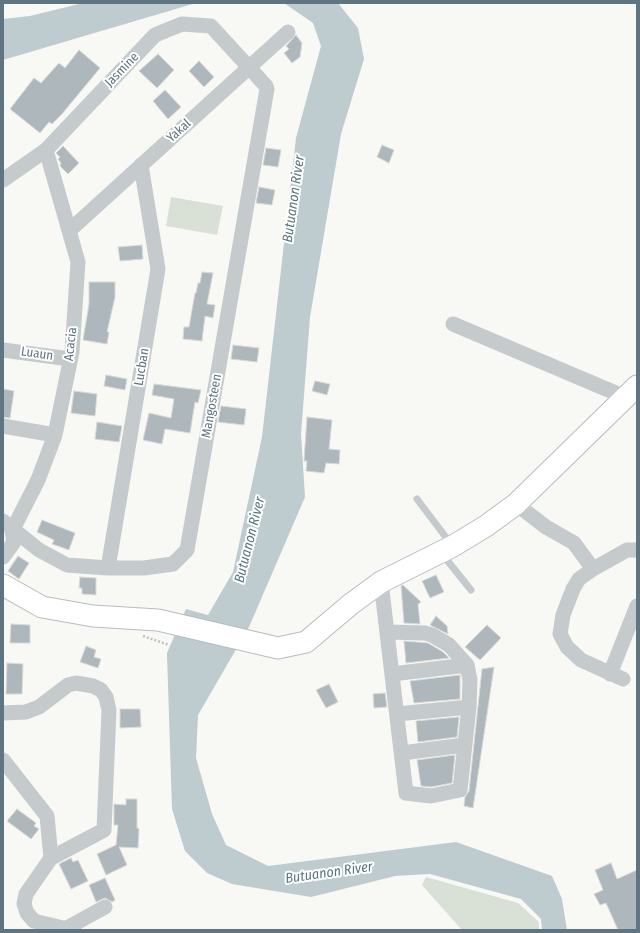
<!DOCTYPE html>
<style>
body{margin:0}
#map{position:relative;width:640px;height:933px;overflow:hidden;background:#f8f8f4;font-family:"Fira Sans Condensed",sans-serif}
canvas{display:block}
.frame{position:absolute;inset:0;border:4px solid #607582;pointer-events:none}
</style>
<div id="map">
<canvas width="640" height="933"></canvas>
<div class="frame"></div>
</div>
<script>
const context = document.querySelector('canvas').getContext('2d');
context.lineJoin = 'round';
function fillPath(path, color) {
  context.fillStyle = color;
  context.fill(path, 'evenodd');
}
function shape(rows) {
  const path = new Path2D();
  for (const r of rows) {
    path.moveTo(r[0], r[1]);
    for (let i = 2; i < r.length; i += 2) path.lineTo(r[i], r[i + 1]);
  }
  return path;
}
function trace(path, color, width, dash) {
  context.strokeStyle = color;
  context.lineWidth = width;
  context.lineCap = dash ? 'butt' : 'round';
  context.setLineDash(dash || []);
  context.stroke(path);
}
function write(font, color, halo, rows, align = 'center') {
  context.font = font + ' "Fira Sans Condensed",sans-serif';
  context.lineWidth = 4;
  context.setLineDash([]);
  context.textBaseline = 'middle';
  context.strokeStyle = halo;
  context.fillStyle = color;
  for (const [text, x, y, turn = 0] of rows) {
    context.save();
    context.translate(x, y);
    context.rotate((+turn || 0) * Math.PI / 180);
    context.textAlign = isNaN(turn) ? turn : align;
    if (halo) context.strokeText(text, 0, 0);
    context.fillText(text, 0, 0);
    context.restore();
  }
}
const green = shape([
 [171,197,223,206,217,235,166,226],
 [426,877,518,903,539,922,539,930,462,930,422,885]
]);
const water = shape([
 [83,3,196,3,3,60,3,19,30,16],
 [284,3,338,3,358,28,364,59,341,134,310,317,301,434,305,497,249,627,198,715,196,758,212,814,226,845,268,866,456,842,552,876,562,899,567,930,542,930,541,919,521,899,430,874,395,876,311,897,232,884,207,873,185,851,172,809,167,653,186,609,208,615,233,572,262,437,296,138,321,46,313,23]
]);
const building = shape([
 [296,35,302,43,300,57,292,63,284,53,289,49,286,46,296,35],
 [79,50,100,68,62,114,52,124,49,122,40,133,10,109,34,78,41,83,59,63,65,68,79,50],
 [158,54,174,70,157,88,139,71,158,54],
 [199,61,214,77,204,87,189,71,199,61],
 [165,90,181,107,168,119,153,101,165,90],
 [382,145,394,150,389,163,377,157,382,145],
 [63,146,79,163,68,174,60,166,61,163,58,159,60,157,56,153,63,146],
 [266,148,281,150,278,167,263,165,266,148],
 [259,187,275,190,272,205,256,203,259,187],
 [142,245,143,259,120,261,118,247,142,245],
 [202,272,213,273,207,304,215,305,213,318,205,316,202,341,183,339,184,327,189,327,195,293,196,293,198,283,200,283,202,272],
 [89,282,115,282,115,297,107,332,109,332,107,344,83,340,89,304,89,282],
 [233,345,259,348,257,362,231,359,233,345],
 [106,375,127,379,125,390,104,386,106,375],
 [315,381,330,384,327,395,312,391,315,381],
 [154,384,201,390,198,403,195,402,190,433,165,429,162,444,143,440,149,413,171,418,174,399,152,395,154,384],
 [3,389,14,391,10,418,3,417,3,389],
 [74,391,97,394,95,416,71,413,74,391],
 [221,406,246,409,244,425,218,422,221,406],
 [307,417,332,420,329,449,340,450,339,464,326,463,324,473,306,471,307,461,304,461,307,417],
 [97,422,122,426,119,442,95,439,97,422],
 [42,520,75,533,69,550,52,544,54,540,37,532,42,520],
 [18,556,29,563,19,579,8,571,18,556],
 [436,575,444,592,430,598,422,581,436,575],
 [80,577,96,578,96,595,82,594,82,588,79,588,80,577],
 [403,585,421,602,418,604,420,624,404,623,401,586,403,585],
 [436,616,447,626,448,634,430,625,436,616],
 [11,624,30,625,30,643,10,643,11,624],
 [487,625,501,638,480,660,465,647,487,625],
 [404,641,428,643,443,652,449,658,406,663,404,641],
 [86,646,96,650,94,657,101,659,98,668,80,662,86,646],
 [7,663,23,664,22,694,6,694,7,663],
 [494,667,473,808,464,806,465,797,469,791,482,669,494,667],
 [460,675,460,699,414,703,410,681,460,675],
 [329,684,338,702,326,708,316,690,329,684],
 [385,693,387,707,374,708,373,694,385,693],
 [120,709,140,709,141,727,120,728,120,709],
 [459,717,457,737,418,742,416,721,459,717],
 [455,755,452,783,431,787,421,786,417,760,455,755],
 [126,799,137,799,137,828,139,829,138,848,119,847,127,865,106,875,97,854,116,845,118,825,114,825,114,804,126,805,126,799],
 [17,809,36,823,34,826,39,829,31,839,7,821,17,809],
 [71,858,73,862,78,860,88,881,71,889,59,864,71,858],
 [611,863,617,879,637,870,637,930,618,930,606,903,600,905,594,894,603,890,595,870,611,863],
 [105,878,115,900,112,902,105,898,96,902,89,885,105,878]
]);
const path = shape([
 [143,636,169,645]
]);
const lane = shape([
 [417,499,451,544],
 [442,554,471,590]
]);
const street = shape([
 [3,180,46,150,155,35,182,24,211,26,266,86,267,89,187,550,173,564,144,568,108,568,67,565,39,550,3,521],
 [70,230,288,32],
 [453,324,625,397],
 [3,350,70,359],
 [3,426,55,435],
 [516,504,546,527,574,543,593,569],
 [12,531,38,480,55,435,72,352,78,262,46,150],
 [3,557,14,542,12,531],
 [108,568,158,269,141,165],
 [381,582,406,793,431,796,460,790,469,707,470,680,467,665,449,645,432,635,425,633,387,632],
 [392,674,467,665],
 [610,674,637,606],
 [623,679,581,660,567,647,560,634,563,615,573,589,579,579,593,569,627,550,637,550],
 [3,713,26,712,39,707,68,685,76,683,93,686,101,690,106,697,109,710,104,830,51,858],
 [397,714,469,707],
 [402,753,464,745],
 [3,760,47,816,51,858,26,894,24,904,27,913,34,921,71,930],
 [65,929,105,907]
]);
const secondary = shape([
 [3,585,42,607,93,616,158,620,278,648,306,642,351,604,381,582,453,546,486,526,516,504,637,386]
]);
const streetNames = [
 ["Jasmine",122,70,-46],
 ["Yakal",179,131,-42],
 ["Acacia",71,344,-84],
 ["Luaun",37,354,8],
 ["Lucban",142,367,-81],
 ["Mangosteen",212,406,-80]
];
const waterNames = [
 ["Butuanon River",294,199,-82],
 ["Butuanon River",250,540,-76],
 ["Butuanon River",329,873,-8]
];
fillPath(green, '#d9e0d5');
fillPath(water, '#becbcf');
fillPath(building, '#adb7bc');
trace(building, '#d9d9d7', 1);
trace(secondary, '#b7bdc1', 23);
trace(path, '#bec1c3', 2.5, [2, 2]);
trace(lane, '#c5cacd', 7);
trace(street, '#c5cacd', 15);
trace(secondary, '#fff', 21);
write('13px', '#607582', '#fff', streetNames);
write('italic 14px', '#5b767c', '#fff', waterNames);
</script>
